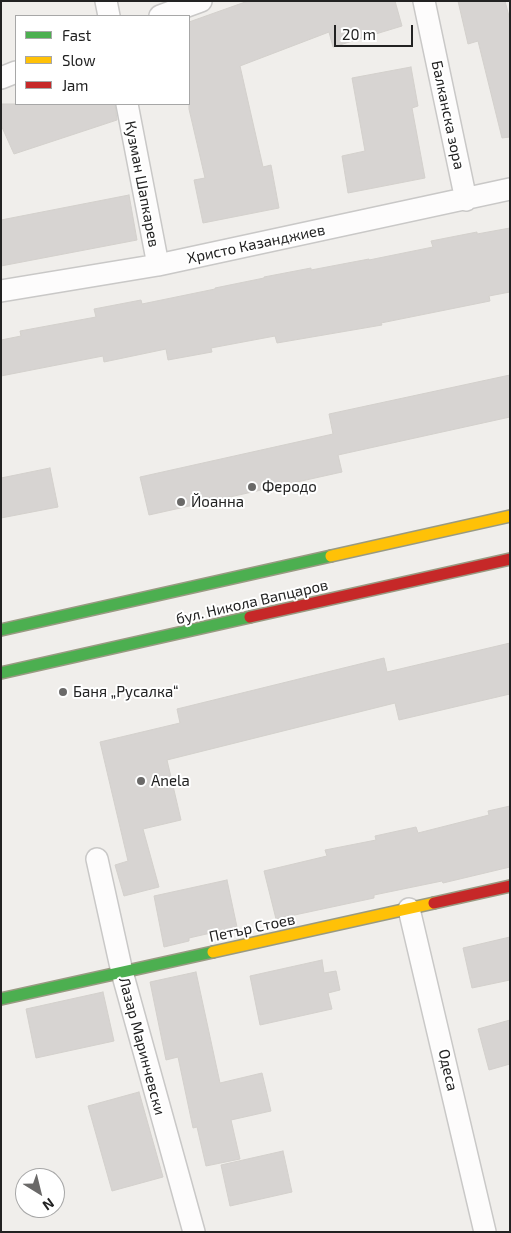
<!DOCTYPE html>
<meta charset="utf-8">
<style>
body{margin:0}
#map{position:relative;width:511px;height:1233px;overflow:hidden;background:#f0eeeb;font-family:"Exo 2",sans-serif}
canvas{display:block}
.frame{position:absolute;inset:0;border:2px solid #222;pointer-events:none}
.legend{position:absolute;left:15px;top:15px;width:175px;height:90px;box-sizing:border-box;background:#fff;border:1px solid #a7a7a7;margin:0;padding:6px 9px;list-style:none;font-size:15px;color:#222}
.legend li{display:flex;align-items:center;gap:10px;height:25px}
.legend b{width:25px;border:1px solid #a7a7a7}
.north{position:absolute;left:15px;top:1168px;width:50px;height:50px;box-sizing:border-box;background:#fff;border:1px solid #a7a7a7;border-radius:50%;rotate:144deg;font-size:14px;font-weight:700;line-height:20px;text-align:center;color:#222}
.north::after{content:'';display:block;margin:auto;width:18px;height:22px;background:#6a6968;clip-path:polygon(50% 0,100% 100%,50% 72%,0 100%)}
.scale{position:absolute;left:334px;top:25px;width:79px;height:22px;box-sizing:border-box;border:2px solid #222;border-top:0;padding-left:6px;font-size:15px;line-height:18px;white-space:nowrap;color:#222;-webkit-text-stroke:4px #fff;paint-order:stroke}
</style>
<div id="map">
<canvas width="511" height="1233"></canvas>
<div class="frame"></div>
<ul class="legend">
<li><b style="height:6px;background:#4caf50"></b>Fast</li>
<li><b style="height:6px;background:#ffc107"></b>Slow</li>
<li><b style="height:6px;background:#c62828"></b>Jam</li>
</ul>
<div class="north">N</div>
<div class="scale">20 m</div>
</div>
<script>
const context = document.querySelector('canvas').getContext('2d');
context.lineJoin = 'round';
function fillPath(path, color) {
  context.fillStyle = color;
  context.fill(path, 'evenodd');
}
function shape(rows) {
  const path = new Path2D();
  for (const r of rows) {
    path.moveTo(r[0], r[1]);
    for (let i = 2; i < r.length; i += 2) path.lineTo(r[i], r[i + 1]);
  }
  return path;
}
function trace(path, color, width, dash) {
  context.strokeStyle = color;
  context.lineWidth = width;
  context.lineCap = dash ? 'butt' : 'round';
  context.setLineDash(dash || []);
  context.stroke(path);
}
function write(font, color, halo, rows, align = 'center') {
  context.font = font + ' "Exo 2",sans-serif';
  context.lineWidth = 4;
  context.setLineDash([]);
  context.textBaseline = 'middle';
  context.strokeStyle = halo;
  context.fillStyle = color;
  for (const [text, x, y, turn = 0] of rows) {
    context.save();
    context.translate(x, y);
    context.rotate((+turn || 0) * Math.PI / 180);
    context.textAlign = isNaN(turn) ? turn : align;
    if (halo) context.strokeText(text, 0, 0);
    context.fillText(text, 0, 0);
    context.restore();
  }
}
const building = shape([
 [248,1,395,1,402,26,333,47,329,32,240,66,263,167,271,165,279,208,203,223,194,180,205,178,189,109,189,22,248,1],
 [458,1,505,1,510,20,510,137,502,138,478,41,468,44,458,1],
 [411,67,418,106,412,108,425,178,348,193,342,156,365,151,352,78,411,67],
 [1,104,115,104,117,120,14,154,1,125,1,104],
 [129,195,137,240,1,266,1,220,129,195],
 [510,228,510,292,489,296,490,301,381,323,382,325,277,343,275,336,211,348,212,352,168,360,166,349,104,362,103,356,1,376,1,340,21,336,20,331,96,317,94,309,141,300,142,304,215,289,215,288,264,278,264,277,311,268,311,270,369,259,369,260,433,247,431,241,477,232,477,234,510,228],
 [510,375,510,417,338,455,342,472,149,515,140,477,333,434,329,414,510,375],
 [50,468,58,507,1,518,1,478,50,468],
 [510,643,510,694,399,720,395,703,167,760,181,820,143,829,159,887,124,896,115,865,128,861,100,742,180,723,177,709,384,658,387,672,510,643],
 [510,806,510,867,443,883,442,881,374,895,374,898,276,919,264,871,327,856,325,850,376,840,375,836,416,827,418,833,489,815,488,811,510,806],
 [227,880,237,927,189,938,189,941,164,947,154,896,227,880],
 [510,937,510,980,472,988,463,948,510,937],
 [322,960,324,973,336,971,340,990,328,993,332,1009,260,1025,250,976,322,960],
 [196,972,220,1083,262,1073,271,1111,231,1120,240,1159,206,1166,197,1127,193,1128,178,1057,166,1060,150,982,196,972],
 [103,992,114,1041,36,1058,26,1009,103,992],
 [510,1020,510,1064,489,1070,478,1029,510,1020],
 [139,1092,163,1177,112,1191,88,1106,139,1092],
 [283,1151,292,1192,230,1206,221,1165,283,1151]
]);
const street = shape([
 [106,1,109,16],
 [424,1,466,200],
 [160,16,201,1],
 [1,78,16,72],
 [127,104,158,265],
 [1,291,158,265,510,189],
 [97,859,122,972,194,1232],
 [409,909,485,1232]
]);
const fast = shape([
 [1,630,331,556],
 [1,673,250,617],
 [1,999,213,952]
]);
const slow = shape([
 [331,556,510,516],
 [213,952,434,903]
]);
const jam = shape([
 [250,617,510,559],
 [434,903,510,886]
]);
const markers = [
 [252,487,5,"#6a6968"],
 [181,502,5,"#6a6968"],
 [63,692,5,"#6a6968"],
 [141,781,5,"#6a6968"]
];
const streetNames = [
 ["Балканска зора",448,115,78],
 ["Кузман Шапкарев",142,184,79],
 ["Христо Казанджиев",256,244,-12],
 ["бул. Никола Вапцаров",252,602,-13],
 ["Петър Стоев",252,928,-12],
 ["Лазар Маринчевски",142,1046,75],
 ["Одеса",448,1070,77]
];
const poiNames = [
 ["Феродо",262,487],
 ["Йоанна",191,502],
 ["Баня „Русалка“",73,692],
 ["Anela",151,781]
];
fillPath(building, '#d7d4d2');
trace(building, '#d3d0cc', 1);
trace(street, '#c9c8c7', 24);
trace(fast, '#999a82', 14);
trace(slow, '#999a82', 14);
trace(jam, '#999a82', 14);
trace(street, '#fdfcfc', 21);
trace(fast, '#4caf50', 11);
trace(slow, '#ffc107', 11);
trace(jam, '#c62828', 11);
for (const [x, y, r, color] of markers) {
  const dot = new Path2D();
  dot.arc(x, y, r, 0, 2 * Math.PI);
  context.fillStyle = color;
  context.fill(dot);
  trace(dot, '#fff', 2);
}
write('15px', '#222', '#fff', streetNames);
write('15px', '#222', '#fff', poiNames, 'left');
</script>
